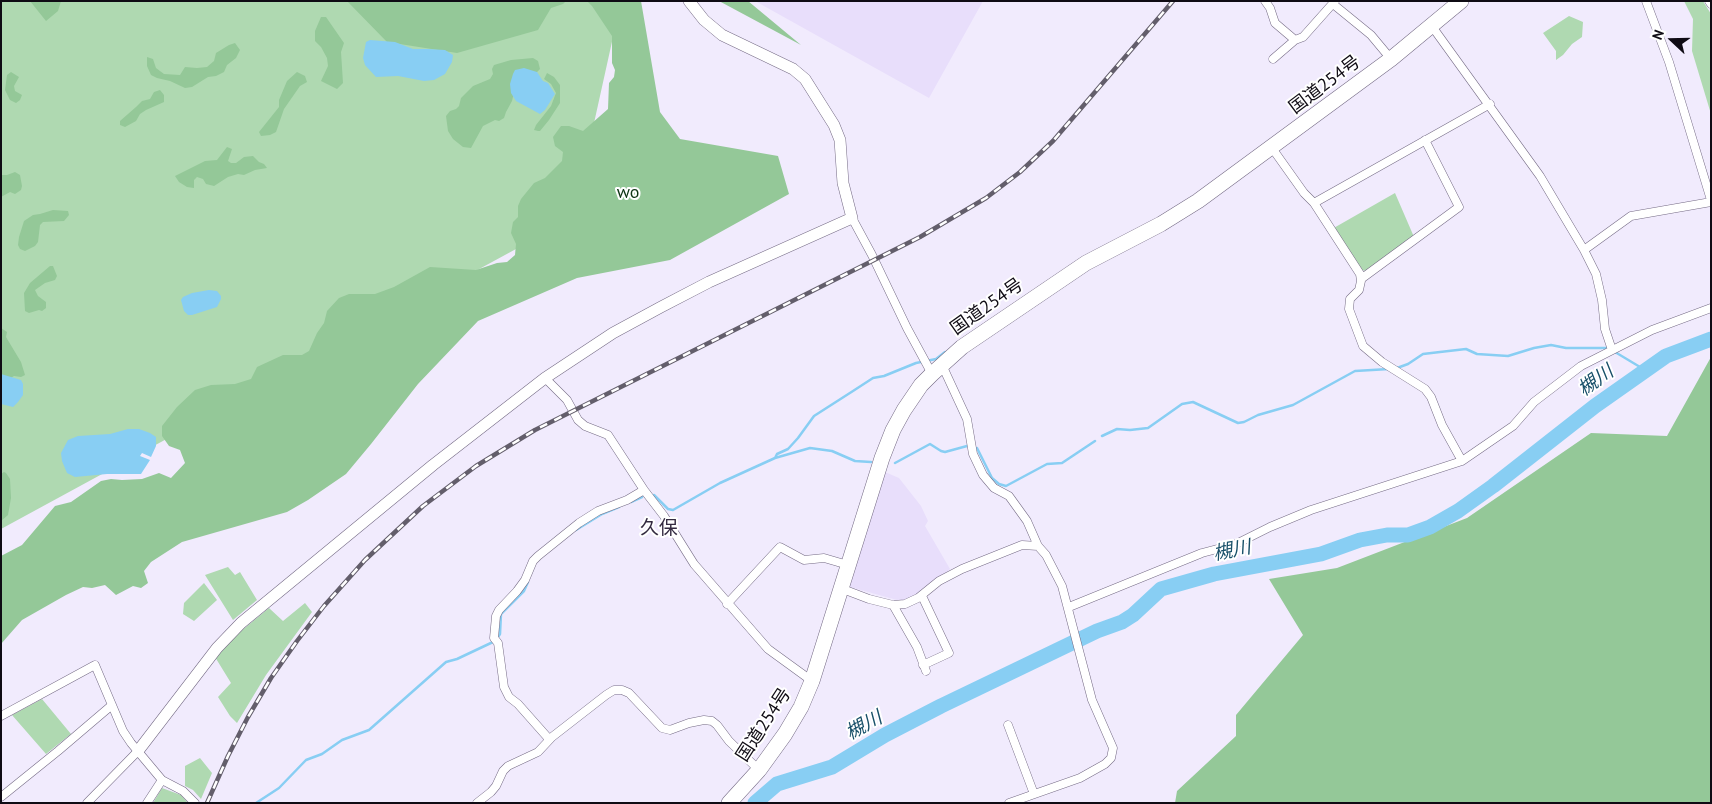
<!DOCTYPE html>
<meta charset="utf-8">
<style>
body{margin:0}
#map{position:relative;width:1712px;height:804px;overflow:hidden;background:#f1ebfd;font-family:"PT Sans",sans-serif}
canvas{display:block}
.frame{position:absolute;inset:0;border:2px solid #0f0b14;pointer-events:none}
.north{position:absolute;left:1647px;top:15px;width:50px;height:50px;-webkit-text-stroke:4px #fff;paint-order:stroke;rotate:291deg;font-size:14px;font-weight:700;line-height:20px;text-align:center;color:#0f0b14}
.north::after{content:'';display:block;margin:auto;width:18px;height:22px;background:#0f0b14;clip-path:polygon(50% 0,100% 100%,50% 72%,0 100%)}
</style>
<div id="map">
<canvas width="1712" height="804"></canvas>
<div class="frame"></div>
<div class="north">N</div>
</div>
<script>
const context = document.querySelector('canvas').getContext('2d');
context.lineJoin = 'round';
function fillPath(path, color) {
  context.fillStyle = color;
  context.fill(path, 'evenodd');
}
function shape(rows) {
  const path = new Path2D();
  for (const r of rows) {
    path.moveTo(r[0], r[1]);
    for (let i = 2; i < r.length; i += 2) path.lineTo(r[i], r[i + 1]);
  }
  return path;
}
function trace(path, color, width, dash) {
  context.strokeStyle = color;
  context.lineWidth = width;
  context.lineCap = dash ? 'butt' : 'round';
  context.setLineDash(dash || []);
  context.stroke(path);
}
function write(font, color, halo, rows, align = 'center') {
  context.font = font + ' "PT Sans","Noto Sans JP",sans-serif';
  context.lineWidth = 4;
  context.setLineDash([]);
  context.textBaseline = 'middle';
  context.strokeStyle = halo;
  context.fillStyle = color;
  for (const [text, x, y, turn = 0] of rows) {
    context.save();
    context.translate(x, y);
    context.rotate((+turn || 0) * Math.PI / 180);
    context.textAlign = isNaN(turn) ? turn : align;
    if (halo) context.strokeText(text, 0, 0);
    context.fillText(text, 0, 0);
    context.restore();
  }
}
const built = shape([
 [755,1,983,1,929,98],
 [885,472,899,478,921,506,928,521,925,526,950,569,925,592,907,601,897,600,850,587,849,583]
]);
const green = shape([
 [1,1,621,1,573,218,1,529],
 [1684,1,1703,1,1711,14,1711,114,1692,51,1693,19],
 [1569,16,1583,22,1582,37,1572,44,1563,55,1556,60,1556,51,1543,33],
 [1395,193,1414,237,1367,271,1361,270,1332,229],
 [228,567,235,575,240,572,257,600,233,620,205,575],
 [204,583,217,600,194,621,183,614,184,603],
 [305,603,312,612,266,675,237,723,230,716,218,697,231,683,215,657,235,636,269,608,283,621],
 [42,699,71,734,46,754,12,715],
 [200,758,212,773,201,799,193,790,185,786,185,766],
 [162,788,181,795,188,803,153,803]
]);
const forest = shape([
 [30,1,61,1,58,11,46,21],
 [347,1,566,1,563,4,551,8,538,30,457,53,387,42],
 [587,1,641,1,660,112,680,139,778,156,789,194,670,260,577,278,478,321,418,384,371,444,346,474,308,500,287,512,182,542,151,562,144,571,148,583,141,588,133,586,116,595,105,585,92,588,83,587,66,595,22,620,1,644,1,556,22,545,55,506,71,502,101,481,111,479,122,480,142,479,159,473,171,478,185,463,180,450,169,446,162,436,162,426,177,407,195,390,211,385,235,384,251,379,257,367,283,355,302,355,309,351,317,333,324,323,327,311,339,298,349,294,375,294,394,287,430,267,476,270,497,263,507,262,515,255,516,244,511,233,513,222,518,217,518,206,521,199,534,183,545,178,562,161,563,152,555,146,553,137,561,126,569,126,583,131,608,109,609,83,614,77,615,70,612,63,612,36,592,6],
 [719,1,748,1,801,45],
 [321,17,326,17,344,43,341,52,343,83,337,89,321,81,328,66,327,58,321,47,315,41,315,31],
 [235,43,240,50,236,58,227,65,224,72,216,76,208,77,192,87,185,88,170,81,157,78,151,75,147,66,147,57,153,59,156,68,164,74,180,75,185,67,197,68,207,67,214,61,216,53,229,45],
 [533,58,538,61,540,69,534,75,515,88,512,101,506,112,504,118,499,121,495,120,483,126,471,148,463,147,453,139,448,131,446,116,450,111,456,109,459,106,461,98,473,86,490,79,493,74,492,69,494,65,511,60],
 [11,72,19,77,14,86,15,91,22,95,20,100,16,103,10,100,5,90,7,75],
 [297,72,305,76,307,82,300,86,284,109,276,132,270,135,261,136,259,132,279,107,279,100,287,81],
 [547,73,554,77,560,85,560,103,549,120,540,131,538,131,534,130,536,125,551,106,556,93,551,84,544,79],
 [160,90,164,95,164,102,146,110,140,114,136,121,125,127,120,125,120,121,136,107,142,101,150,99,154,92],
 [227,147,232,149,228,161,231,163,236,163,244,157,253,156,259,162,264,164,267,168,255,170,244,175,238,174,228,177,214,186,206,184,203,179,197,177,194,180,194,188,187,187,179,182,175,176,205,161,217,160],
 [15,172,20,175,22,186,21,190,15,194,10,192,1,197,1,175,7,175],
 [53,210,68,211,69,215,64,221,43,222,40,225,38,242,35,246,25,251,20,249,18,245,19,237,24,221,33,215,40,214],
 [50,266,53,266,57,276,55,280,45,283,35,290,38,296,46,302,46,308,42,311,39,310,29,313,25,311,24,293,30,283],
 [1,328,7,332,6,337,21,362,25,375,21,377,14,376,9,379,1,377],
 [1711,357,1711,803,1175,803,1177,791,1236,736,1236,715,1303,635,1269,579,1337,568,1467,518,1591,433,1667,436],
 [4,472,6,473,10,479,11,498,8,515,1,521,1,474]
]);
const water = shape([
 [370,40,395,42,413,49,428,49,445,50,453,55,452,62,445,74,434,80,424,81,398,76,376,77,365,65,363,58,366,42],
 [524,68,537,72,543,81,548,83,555,94,545,110,540,114,516,101,511,93,510,84,513,74,515,70],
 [209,290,217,291,221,296,221,299,217,307,192,315,188,315,184,311,181,300,183,297,192,293],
 [1,374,21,380,23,384,23,395,18,402,13,407,1,404],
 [128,429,139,429,150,433,156,437,156,446,151,457,142,453,140,456,150,460,141,474,107,474,75,477,67,473,62,461,61,453,68,440,78,436,110,434]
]);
const stream = shape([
 [1615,352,1645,370],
 [1397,368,1408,364,1423,354,1440,352,1466,349,1477,354,1508,356,1534,348,1551,345,1566,348,1607,348],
 [1102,436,1117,429,1130,430,1148,428,1182,404,1193,402,1238,423,1244,422,1258,415,1293,405,1355,371,1389,369],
 [977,448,992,478,999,484,1006,486,1047,464,1062,463,1095,441],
 [775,458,777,454,788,449,798,438,814,416,853,391,873,378,884,376,916,363,936,359,945,352],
 [895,463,930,444,941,451,945,452,967,446],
 [654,495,668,509,673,510,720,483,775,458,810,448,832,451,855,461,871,462],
 [631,502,642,497],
 [576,530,602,514,619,507],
 [498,637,500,634,501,614,524,591,528,582],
 [256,803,279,788,306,760,322,754,342,740,369,730,446,662,457,659,493,642]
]);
const river = shape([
 [755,803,777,784,832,767,885,735,941,706,1097,631,1122,622,1133,615,1161,589,1214,574,1321,554,1360,540,1387,535,1408,535,1430,527,1458,511,1493,486,1595,406,1666,356,1711,339]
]);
const street = shape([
 [1265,1,1270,8,1275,23,1295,40],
 [1646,1,1669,62,1711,200],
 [1709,1,1711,4],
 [1333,4,1371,35,1391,59],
 [1431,25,1540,176,1584,250,1596,274,1602,300,1605,329,1612,350],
 [1273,59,1295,40,1303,37,1335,1],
 [1272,148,1304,193,1314,203,1360,274,1361,281,1359,290,1350,299,1349,309,1363,346,1382,362,1425,389,1431,397,1442,425,1462,461],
 [1314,203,1490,104],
 [852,218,872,255,907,328,932,374],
 [1584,250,1631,216,1711,202],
 [1361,279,1459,207,1425,140],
 [942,365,967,419,973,454,983,475,994,488,1009,496,1027,521,1038,546,1046,555,1062,586,1092,700,1113,748,1111,758,1105,764,1080,778,1009,803],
 [545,378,567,400,578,420,585,426,608,435,644,490,664,516,694,564,768,649,812,681],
 [840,588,869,599,893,605,905,604,918,598,939,581,962,569,1022,545,1038,546],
 [922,596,949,653,923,665],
 [727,604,780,547,804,560,824,558,848,565],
 [893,605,917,647,926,671],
 [1069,607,1202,553,1236,544,1270,527,1311,510,1462,461,1513,426,1534,402,1581,366,1652,330,1711,308],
 [1,716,95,665,123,731,131,743,162,780,183,791,195,803],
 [1008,725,1034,794],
 [549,739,518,704,509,697,504,687,498,643,494,638,496,616,499,610,517,591,525,580,533,561,538,556,579,523,598,511,627,500,644,490],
 [1,797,58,751,112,705],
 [87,803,138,751],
 [147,803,162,780],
 [477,803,491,792,496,786,503,771,508,766,538,752,552,737,606,695,614,690,622,690,629,693,662,728,670,730,689,723,704,720,712,721,717,725,729,741,759,770]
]);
const secondary = shape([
 [138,751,217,648,241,623,433,465,545,378,613,333,661,307,709,282,852,218,843,183,840,140,834,125,805,79,793,69,722,35,704,20,689,1]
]);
const highway = shape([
 [729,803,759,770,785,734,801,707,812,681,882,458,893,430,904,410,921,385,932,374,962,347,1086,263,1161,224,1198,201,1391,59,1461,1]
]);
const rail = shape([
 [207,803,228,756,248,717,271,678,297,641,324,606,365,560,423,506,476,466,535,430,920,237,986,198,1020,172,1053,141,1173,1]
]);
const streetNames = [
 ["国道254号",1325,85,-37],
 ["国道254号",987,307,-35],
 ["国道254号",764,725,-57]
];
const parkNames = [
 ["wo",628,193]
];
const waterNames = [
 ["槻川",1596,381,-36],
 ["槻川",1232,551,-11],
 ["槻川",864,726,-29]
];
const neighbourhoodNames = [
 ["久保",659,529]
];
fillPath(built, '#e8defb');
fillPath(green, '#afd9b1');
fillPath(forest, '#94c898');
fillPath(water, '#88cef3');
trace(stream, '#88cef3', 2.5);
trace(river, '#88cef3', 15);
trace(street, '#756b85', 9);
trace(secondary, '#756b85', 12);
trace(highway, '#756b85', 16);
trace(street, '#fff', 8);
trace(secondary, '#fff', 11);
trace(highway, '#fff', 15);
trace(rail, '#635e6b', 4.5);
trace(rail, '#fff', 2.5, [8]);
write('18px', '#0f0b14', '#fff', streetNames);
write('18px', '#0e3414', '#fff', parkNames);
write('italic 19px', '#174f68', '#fff', waterNames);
write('19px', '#332a40', '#fff', neighbourhoodNames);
</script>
